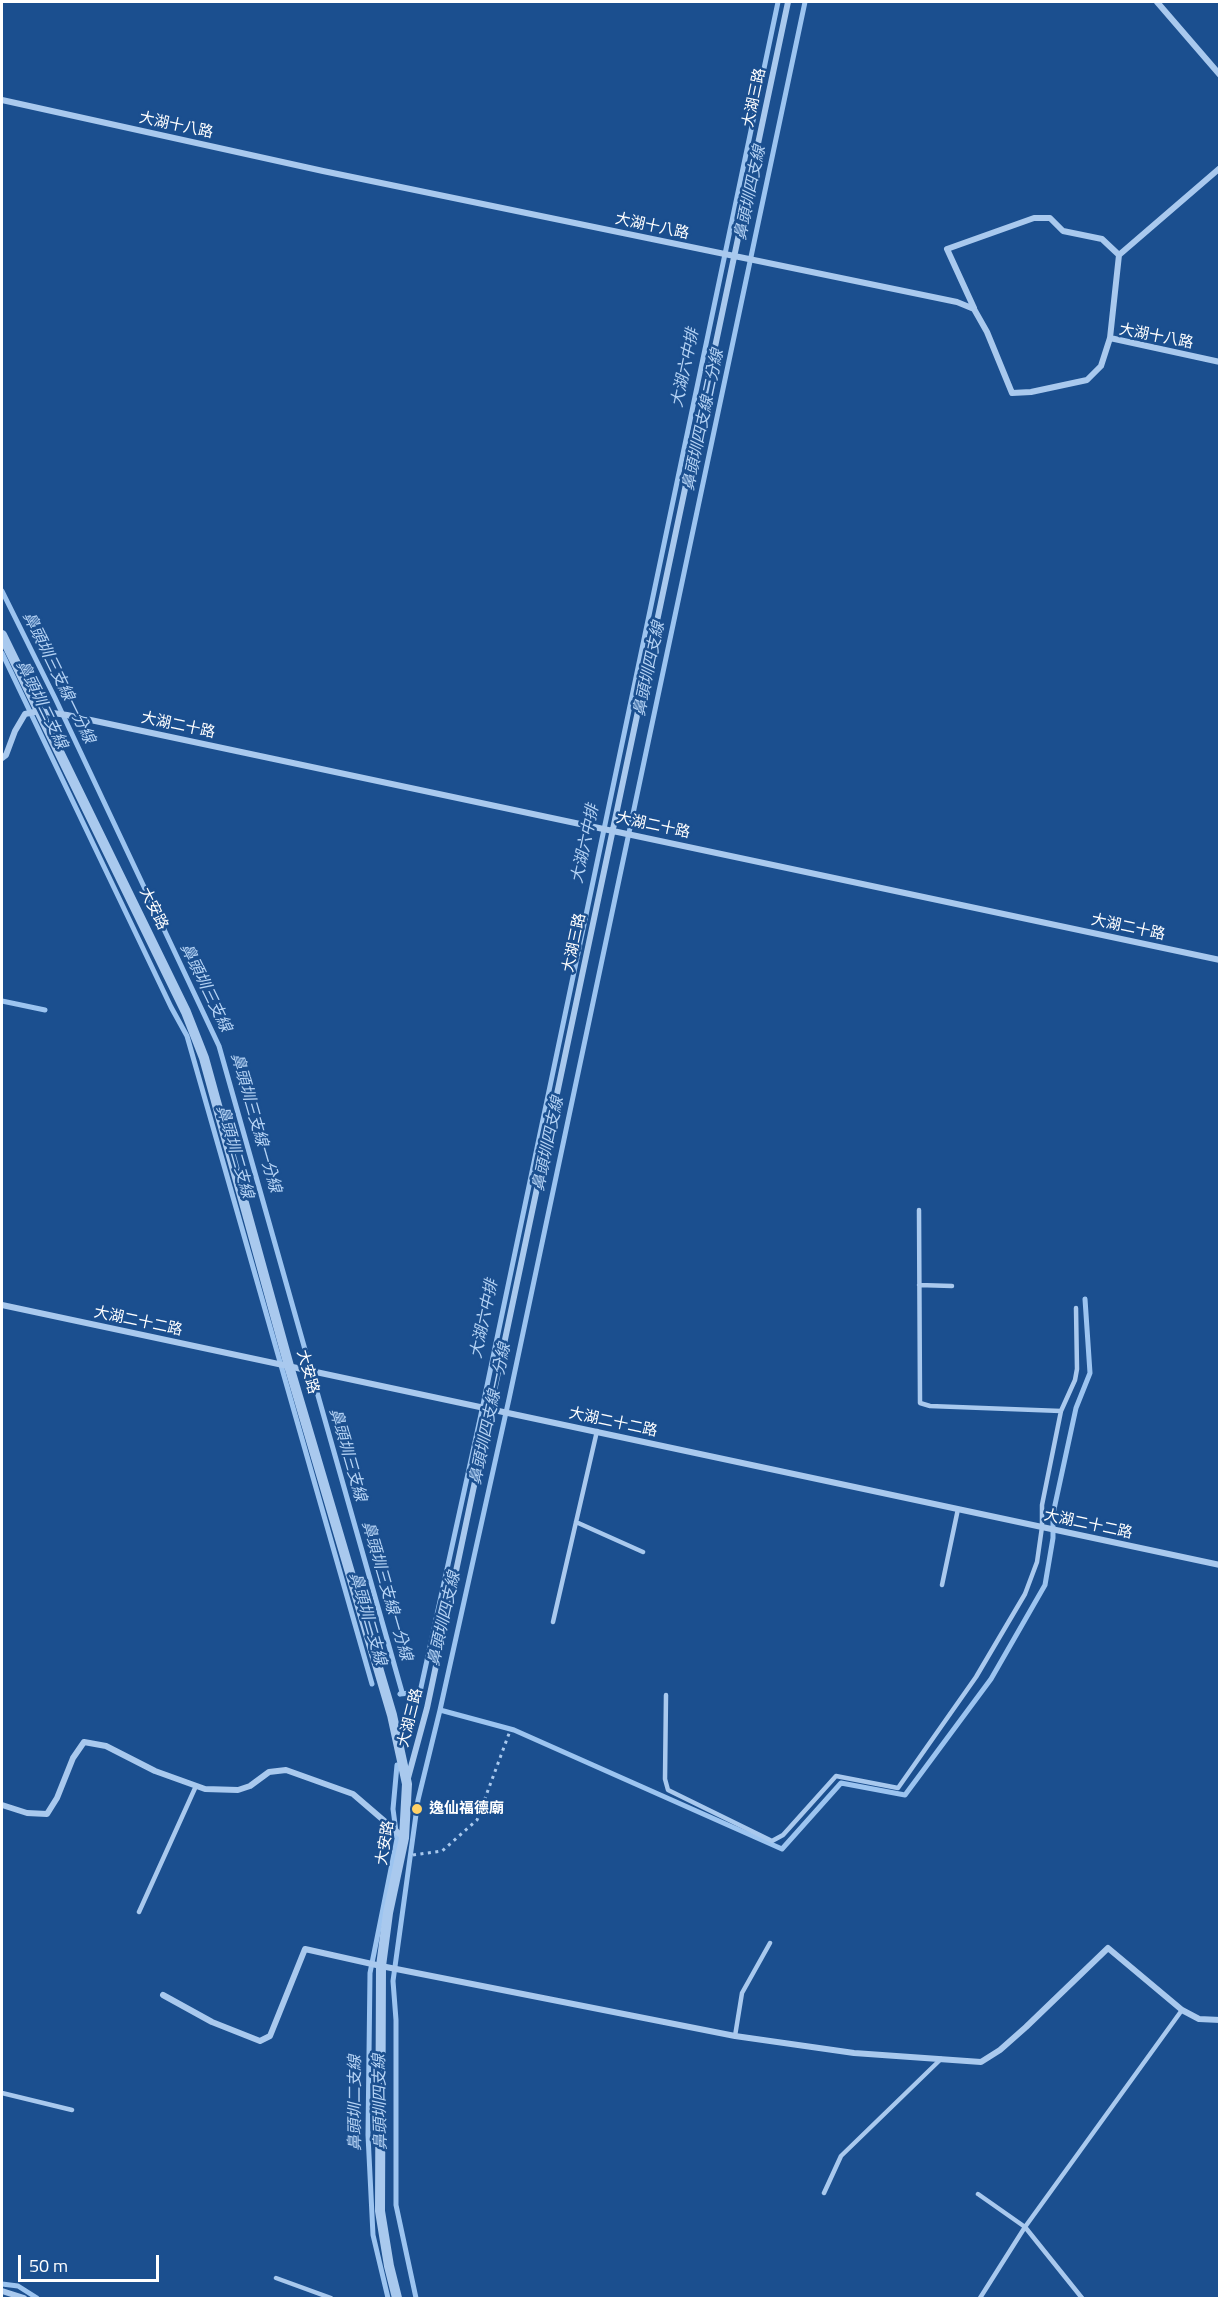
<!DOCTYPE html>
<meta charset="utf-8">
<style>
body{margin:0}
#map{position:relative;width:1221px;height:2300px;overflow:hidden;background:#1b4f8f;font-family:"Titillium Web",sans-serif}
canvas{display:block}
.frame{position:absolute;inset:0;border:3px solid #fff;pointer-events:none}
.scale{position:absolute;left:18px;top:2255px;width:141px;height:27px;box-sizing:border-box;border:3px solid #fff;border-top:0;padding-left:8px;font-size:18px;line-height:21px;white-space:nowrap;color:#fff;-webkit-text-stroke:4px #1b4f8f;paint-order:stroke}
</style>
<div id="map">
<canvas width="1221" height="2300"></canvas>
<div class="frame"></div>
<div class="scale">50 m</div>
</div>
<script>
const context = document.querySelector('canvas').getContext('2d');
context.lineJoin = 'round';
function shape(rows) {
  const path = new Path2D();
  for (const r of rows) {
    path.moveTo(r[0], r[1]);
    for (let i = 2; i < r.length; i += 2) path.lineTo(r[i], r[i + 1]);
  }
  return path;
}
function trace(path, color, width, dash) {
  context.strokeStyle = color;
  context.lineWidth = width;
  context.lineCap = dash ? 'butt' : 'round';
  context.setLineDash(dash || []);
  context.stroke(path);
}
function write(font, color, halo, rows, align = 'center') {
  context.font = font + ' "Titillium Web","Noto Sans TC",sans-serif';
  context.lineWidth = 5;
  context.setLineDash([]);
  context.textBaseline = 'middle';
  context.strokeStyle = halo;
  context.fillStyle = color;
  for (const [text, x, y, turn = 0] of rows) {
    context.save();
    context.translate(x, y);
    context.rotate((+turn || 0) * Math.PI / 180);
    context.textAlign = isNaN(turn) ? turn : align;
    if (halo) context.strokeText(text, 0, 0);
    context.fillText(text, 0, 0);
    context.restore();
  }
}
const stream = shape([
 [2,591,55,698,219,1046,402,1692,400,1694],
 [2,653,171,1007,187,1036,372,1684],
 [2,1001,45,1010],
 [400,1694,420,1692,480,1419,778,2],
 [440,1710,514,1730,782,1849,841,1783,905,1795,991,1679,1045,1585,1053,1538,1053,1514,1076,1408,1090,1373,1085,1299],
 [2,2284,18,2286,37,2298],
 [388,2298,373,2235,368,2135,370,1973,397,1839,393,1809,397,1765],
 [416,2298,396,2205,396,2020,393,1981,418,1800,440,1710,509,1399,805,2]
]);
const path = shape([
 [413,1855,442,1851,477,1820,510,1731]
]);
const service = shape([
 [919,1285,952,1286],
 [1061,1411,1075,1380,1077,1369,1076,1308],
 [576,1522,643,1552],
 [942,1585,958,1509],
 [553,1622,597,1431],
 [666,1695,665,1779,668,1790,772,1841,783,1835,836,1776,898,1788,976,1677,1025,1594,1037,1562,1042,1527,1042,1505,1061,1411,930,1406,920,1403,919,1210],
 [139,1912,196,1786],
 [735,2036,742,1993,770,1943],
 [2,2093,72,2110],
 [824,2193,841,2156,941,2059],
 [978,2194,1025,2227,1082,2298],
 [276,2278,331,2298],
 [980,2298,1025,2227,1182,2010]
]);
const minor = shape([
 [1157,2,1220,75],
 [2,100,323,171,957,302,974,309,987,332,1012,393,1031,392,1087,380,1101,366,1110,338,1220,362],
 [1119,255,1220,168],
 [974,308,947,249,1034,218,1050,218,1063,231,1102,239,1119,255,1110,338],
 [2,758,6,755,15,731,25,714,39,711,67,715,1220,960],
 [2,1305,1220,1565],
 [408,1778,427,1708,788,2],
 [2,1805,27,1813,47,1814,57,1798,73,1758,84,1742,106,1746,155,1771,205,1789,238,1790,250,1786,269,1772,286,1770,353,1794,403,1837],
 [163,1995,212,2022,260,2041,270,2036,305,1949,381,1966,735,2036,854,2053,981,2062,1000,2050,1026,2027,1108,1948,1182,2010,1199,2019,1220,2020],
 [2,2291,24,2298]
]);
const tertiary = shape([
 [2,635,186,1012,204,1058,289,1366,392,1715,407,1784,404,1838,388,1913,381,1966,380,2211,389,2266,397,2298]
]);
const markers = [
 [417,1809,6,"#ffd166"]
];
const streetNames = [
 ["大湖三路",755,98,-78],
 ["大湖十八路",176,126,12],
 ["大湖十八路",652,227,12],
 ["大湖十八路",1156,337,11],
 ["大湖二十路",178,726,12],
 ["大湖二十路",653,826,12],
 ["大安路",153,909,64],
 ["大湖二十路",1128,928,12],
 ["大湖三路",575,943,-78],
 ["大湖二十二路",138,1322,12],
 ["大安路",307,1372,74],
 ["大湖二十二路",613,1423,12],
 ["大湖二十二路",1088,1525,12],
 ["大湖三路",411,1718,-76],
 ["大安路",386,1843,-81]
];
const poiNames = [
 ["逸仙福德廟",429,1809]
];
const waterNames = [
 ["鼻頭圳四支線",751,193,-78],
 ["大湖六中排",686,368,-78],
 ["鼻頭圳四支線二分線",704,420,-78],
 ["鼻頭圳四支線",650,669,-78],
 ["鼻頭圳三支線一分線",58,678,64],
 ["鼻頭圳二支線",41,705,64],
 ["大湖六中排",586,844,-78],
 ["鼻頭圳三支線",205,988,64],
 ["鼻頭圳三支線一分線",255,1123,74],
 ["鼻頭圳四支線",549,1144,-78],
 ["鼻頭圳二支線",234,1152,74],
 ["大湖六中排",485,1319,-78],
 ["鼻頭圳四支線一分線",491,1414,-78],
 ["鼻頭圳三支線",347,1455,74],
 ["鼻頭圳三支線一分線",386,1591,74],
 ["鼻頭圳二支線",367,1619,74],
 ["鼻頭圳四支線",445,1619,-77],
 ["鼻頭圳四支線",381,2102,-91],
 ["鼻頭圳二支線",356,2103,-90]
];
trace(stream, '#9cc4f0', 5);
trace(path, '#a9c9ee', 3, [3, 4.5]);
trace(service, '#a9c9ee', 4.5);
trace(minor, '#a9c9ee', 6);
trace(tertiary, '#a9c9ee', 10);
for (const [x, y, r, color] of markers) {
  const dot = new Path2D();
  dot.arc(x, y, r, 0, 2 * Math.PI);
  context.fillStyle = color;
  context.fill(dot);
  trace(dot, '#1b4f8f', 2);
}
write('15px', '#fff', '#1b4f8f', streetNames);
write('bold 15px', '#fff', '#1b4f8f', poiNames, 'left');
write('italic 16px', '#b5d3f5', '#1b4f8f', waterNames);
</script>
